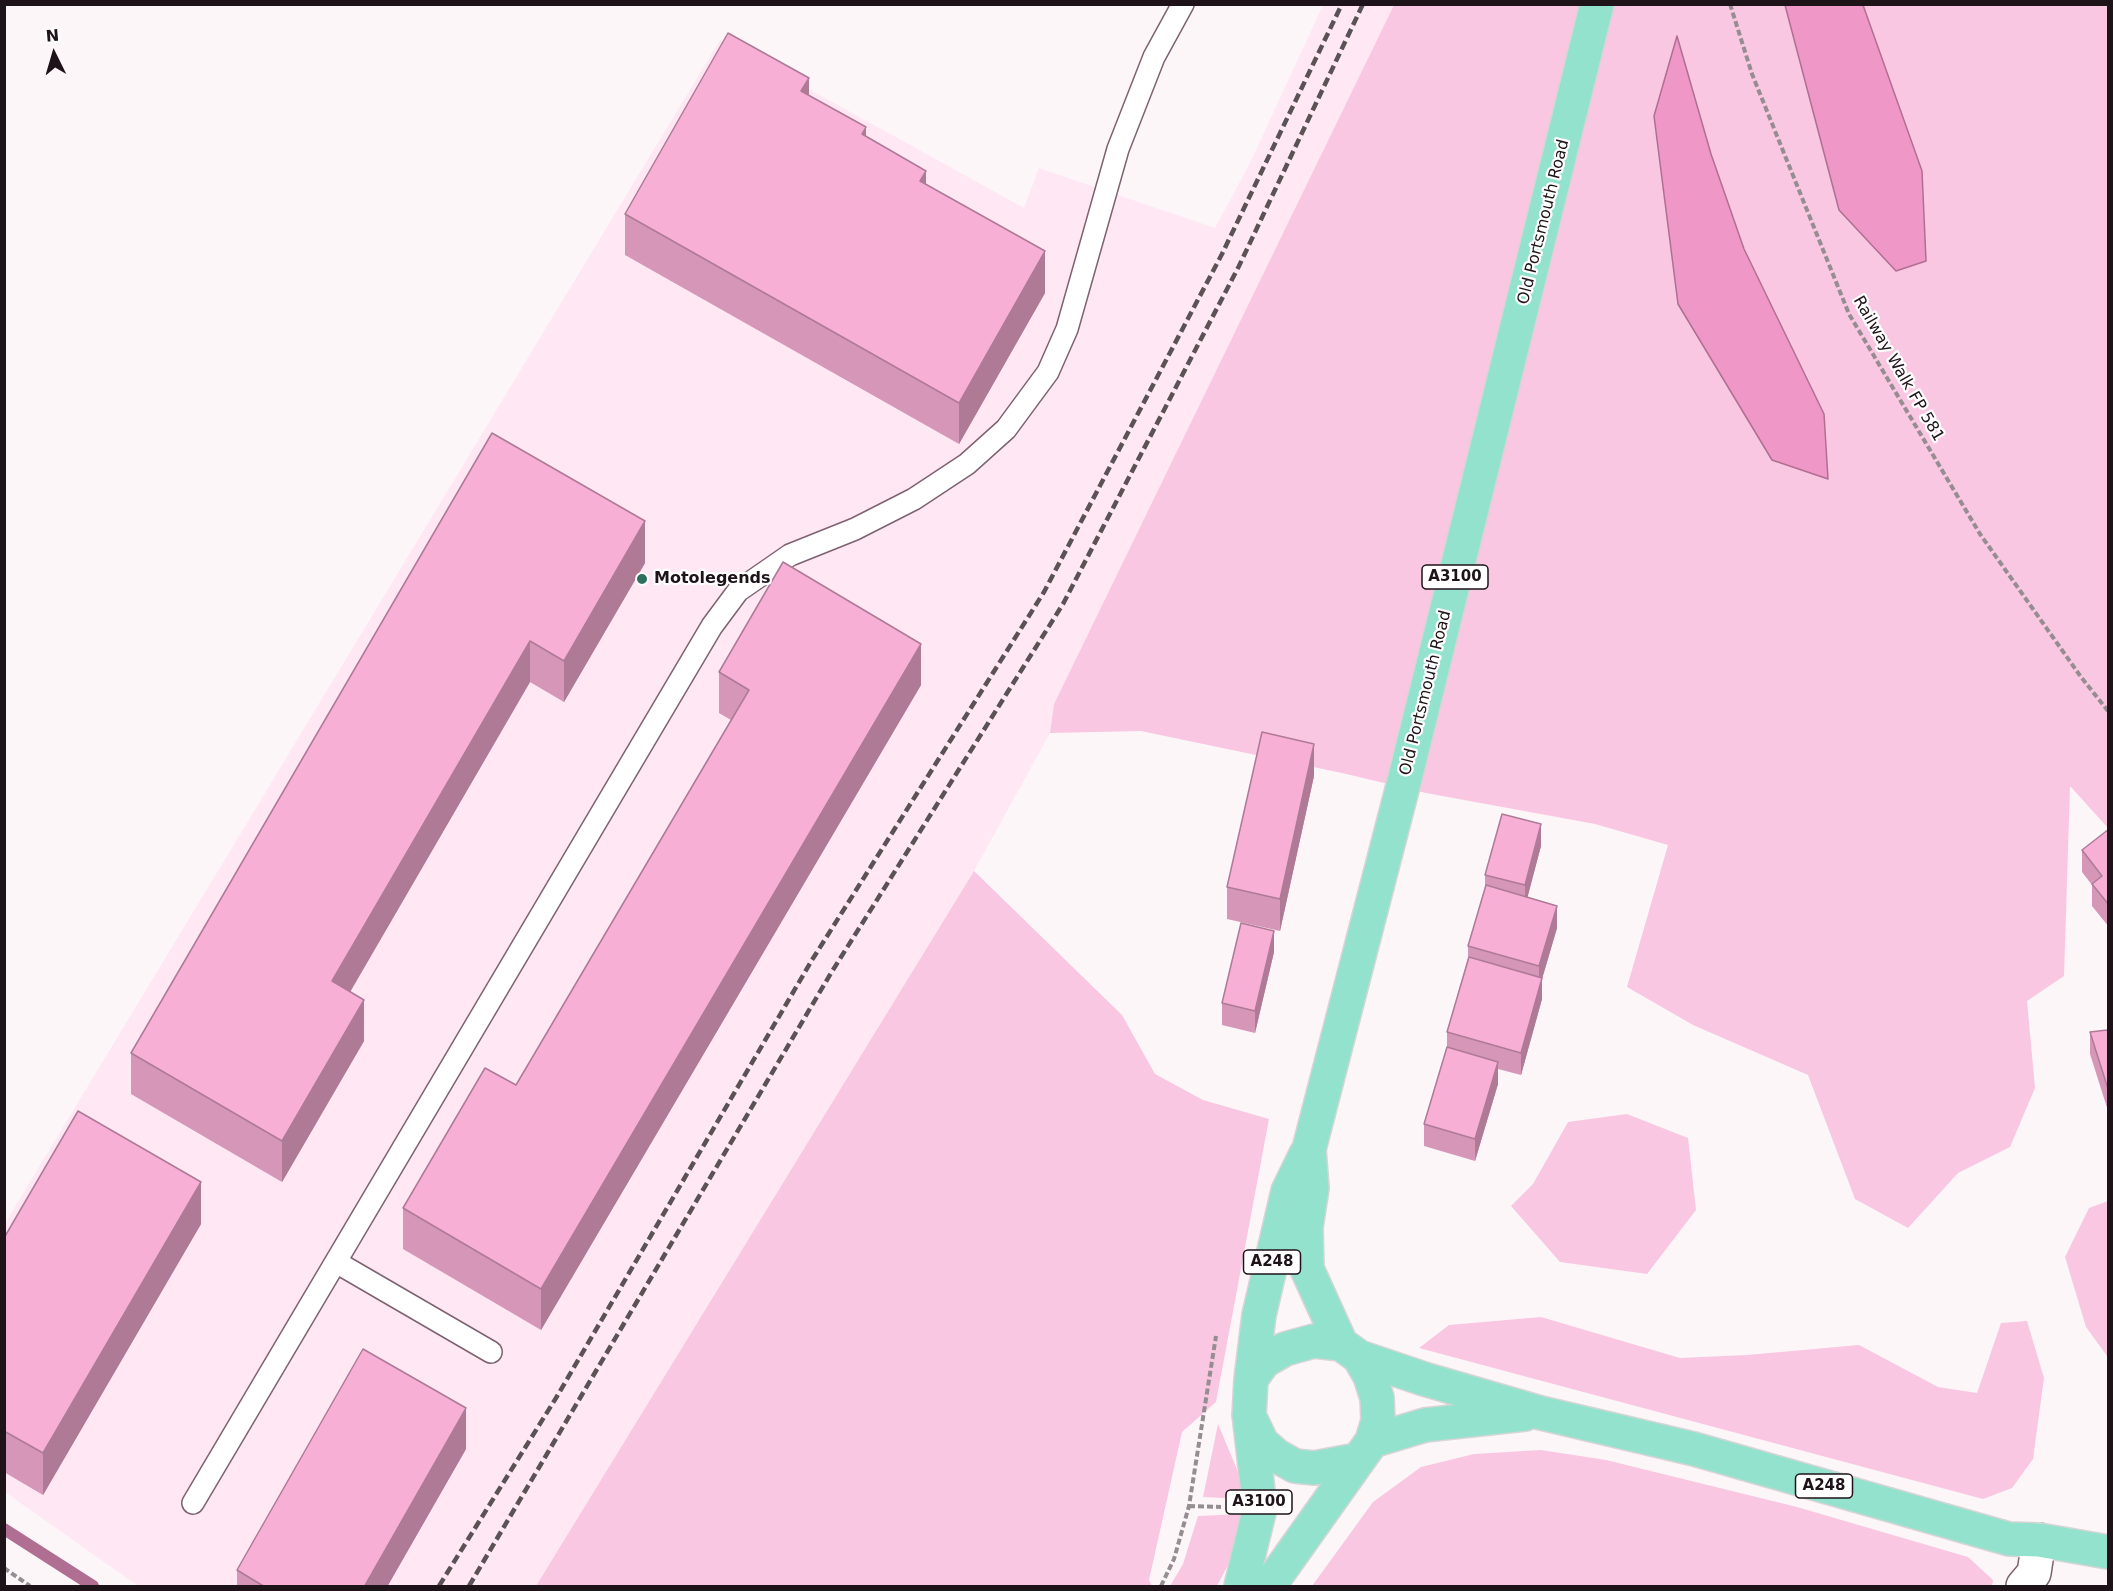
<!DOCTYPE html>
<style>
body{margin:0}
#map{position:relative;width:2113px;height:1591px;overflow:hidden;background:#fcf6f9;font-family:"DejaVu Sans",sans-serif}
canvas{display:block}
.frame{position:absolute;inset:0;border:6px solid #1d1318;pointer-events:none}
.north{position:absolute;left:24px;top:24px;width:60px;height:60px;-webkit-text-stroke:4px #fff;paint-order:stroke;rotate:355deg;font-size:16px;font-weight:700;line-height:24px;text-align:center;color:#1d1318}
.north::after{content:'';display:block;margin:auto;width:21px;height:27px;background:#1d1318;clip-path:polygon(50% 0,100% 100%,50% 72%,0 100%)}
</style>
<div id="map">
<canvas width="2113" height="1591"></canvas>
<div class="frame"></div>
<div class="north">N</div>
</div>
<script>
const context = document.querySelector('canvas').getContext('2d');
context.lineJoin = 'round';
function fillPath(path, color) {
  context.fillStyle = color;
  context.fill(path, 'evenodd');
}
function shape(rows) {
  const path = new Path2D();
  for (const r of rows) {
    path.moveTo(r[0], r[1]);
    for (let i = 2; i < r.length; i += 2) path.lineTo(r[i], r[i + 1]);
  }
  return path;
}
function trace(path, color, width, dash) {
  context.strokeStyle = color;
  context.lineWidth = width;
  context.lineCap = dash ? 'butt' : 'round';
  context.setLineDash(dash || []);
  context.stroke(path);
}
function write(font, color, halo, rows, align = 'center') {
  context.font = font + ' "DejaVu Sans",sans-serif';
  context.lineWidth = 4.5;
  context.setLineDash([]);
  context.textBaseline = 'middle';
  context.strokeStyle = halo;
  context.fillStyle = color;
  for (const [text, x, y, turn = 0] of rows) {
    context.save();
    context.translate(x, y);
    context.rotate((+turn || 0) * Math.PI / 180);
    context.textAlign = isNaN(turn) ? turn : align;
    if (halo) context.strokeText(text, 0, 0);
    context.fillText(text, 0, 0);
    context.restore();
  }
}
const built = shape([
 [1323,5,1394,5,1054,704,1050,733,974,871,536,1586,138,1586,5,1492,4,1225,720,40,1024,208,1039,168,1215,228,1251,161]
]);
const green = shape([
 [1394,5,1785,5,1839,210,1922,171,1863,5,2108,5,2108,828,2070,786,2064,976,2027,1001,2035,1088,2010,1147,1958,1173,1908,1228,1855,1199,1808,1075,1693,1025,1627,987,1668,845,1595,824,1426,793,1342,773,1141,731,1050,733,1054,704],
 [1677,38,1711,154,1744,249,1824,414,1828,479,1654,116],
 [974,871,1122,1015,1155,1074,1203,1100,1269,1119,1216,1402,1182,1432,1149,1580,1152,1586,536,1586],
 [1627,1114,1688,1138,1696,1210,1647,1274,1560,1262,1511,1206,1533,1184,1568,1122],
 [2108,1201,2108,1360,2107,1356,2086,1327,2065,1257,2089,1208],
 [1541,1317,1680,1358,1747,1355,1859,1345,1938,1387,1977,1393,2001,1323,2027,1321,2044,1378,2033,1459,2012,1488,1983,1499,1419,1348,1449,1325],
 [1218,1424,1241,1479,1243,1499,1203,1497],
 [1541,1450,1606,1460,1797,1507,1968,1557,1993,1580,1992,1586,1312,1586,1373,1502,1421,1467,1474,1454],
 [1243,1514,1229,1563,1217,1586,1170,1586,1183,1564,1198,1516]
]);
const water = shape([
 [1785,5,1863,5,1922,171,1926,261,1896,271,1839,210,1785,5],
 [1677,36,1711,154,1744,249,1824,414,1828,479,1772,460,1678,304,1654,116,1677,36]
]);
const stream = shape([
 [4,1529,93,1586]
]);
const path = shape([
 [1730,4,1752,74,1849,314,1980,534,2081,677,2108,711],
 [1189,1506,1221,1507],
 [4,1568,30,1586],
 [1161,1586,1174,1559,1189,1506,1216,1336]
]);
const service = shape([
 [336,1262,491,1352],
 [193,1503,712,626,738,591,790,555,855,529,914,499,967,464,1006,429,1048,372,1067,329,1118,149,1154,57,1183,4]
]);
const minor = shape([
 [2023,1586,2034,1573,2039,1540]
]);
const primary = shape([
 [1306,1154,1288,1191,1259,1315,1251,1379,1249,1416,1262,1443,1277,1456,1295,1466,1314,1468,1357,1460],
 [1341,1344,1307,1269,1306,1227,1312,1188,1309,1149,1405,778,1597,4],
 [1359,1357,1424,1379,1541,1413,1694,1449,2009,1539,2039,1540,2108,1552],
 [1251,1379,1264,1361,1285,1349,1314,1341,1341,1344,1359,1357,1370,1376,1377,1398,1378,1421,1372,1441,1269,1586],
 [1372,1441,1425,1425,1525,1414],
 [1241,1586,1260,1508,1250,1423]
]);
const rail = shape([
 [439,1586,556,1398,812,960,1044,592,1222,254,1342,4],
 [469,1586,831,973,1063,604,1239,266,1363,4]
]);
const wall = shape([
 [809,95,866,136,926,184,1045,293,959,444,625,255,625,214],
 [645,521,645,563,564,702,530,682,350,992,364,1041,282,1182,131,1094,131,1053],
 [719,672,921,685,541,1330,403,1249,403,1208,516,1085,731,720,719,713],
 [1314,776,1280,931,1227,919,1227,887],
 [2109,829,2109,927,2092,906,2092,885,2082,872,2082,850],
 [1541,846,1527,897,1557,928,1542,979,1542,999,1521,1075,1498,1069,1498,1084,1475,1161,1424,1146,1424,1124,1447,1048,1447,1032,1468,958,1468,946,1485,888,1485,875],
 [1274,952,1255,1033,1222,1025,1222,1003],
 [2090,1032,2109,1034,2109,1114,2090,1054],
 [201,1224,43,1495,4,1472,4,1238],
 [466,1449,387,1587,237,1587,237,1570]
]);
const shadedWall = shape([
 [809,78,809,120,801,91],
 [866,127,866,168,862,134],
 [926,171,926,212,920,181],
 [1045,251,1045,293,959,444,959,403],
 [645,521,645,563,564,702,564,661],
 [530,641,530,682,332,1023,332,981],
 [921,644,921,685,541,1330,541,1289],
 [1314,744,1314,776,1280,931,1280,899],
 [1541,824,1541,846,1525,907,1525,885],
 [1557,906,1557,928,1542,979,1542,999,1521,1075,1521,1053,1539,987,1539,966],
 [1274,931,1274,952,1255,1033,1255,1011],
 [364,1000,364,1041,282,1182,282,1141],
 [1498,1062,1498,1084,1475,1161,1475,1139],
 [201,1182,201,1224,43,1495,43,1453],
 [466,1408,466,1449,387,1587,364,1587]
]);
const building = shape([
 [728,33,809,78,801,91,866,127,862,134,926,171,920,181,1045,251,959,403,625,214,728,33],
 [492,433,645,521,564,661,530,641,332,981,364,1000,282,1141,131,1053,492,433],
 [783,562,921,644,541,1289,403,1208,485,1068,516,1085,749,690,719,672,783,562],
 [1262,732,1314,744,1280,899,1227,887,1262,732],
 [1502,814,1541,824,1525,885,1485,875,1502,814],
 [2109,829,2109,905,2092,884,2102,876,2082,850,2109,829],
 [1486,885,1557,906,1539,966,1468,946,1486,885],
 [1241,923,1274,931,1255,1011,1222,1003,1241,923],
 [1469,957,1542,978,1521,1053,1447,1032,1469,957],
 [2107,1030,2109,1034,2109,1092,2090,1032,2107,1030],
 [1447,1047,1498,1062,1475,1139,1424,1124,1447,1047],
 [78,1111,201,1182,43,1453,4,1431,4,1238,78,1111],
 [363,1349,466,1408,364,1587,265,1587,237,1570,363,1349]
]);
const markers = [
 [642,579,6,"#2f6f5d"]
];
const shields = [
 [1455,577,66],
 [1272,1262,57],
 [1824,1486,57],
 [1259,1502,66]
];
const shieldNames = [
 ["A3100",1455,577],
 ["A248",1272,1262],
 ["A248",1824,1486],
 ["A3100",1259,1502]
];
const streetNames = [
 ["Old Portsmouth Road",1544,222,-76],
 ["Railway Walk FP 581",1898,369,60],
 ["Old Portsmouth Road",1426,693,-76]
];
const poiNames = [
 ["Motolegends",654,579]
];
fillPath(built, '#ffe7f3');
fillPath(green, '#f9c7e1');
fillPath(water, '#ef97c7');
trace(water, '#b06f92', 1.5);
trace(stream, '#b06f92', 12);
trace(service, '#7e6271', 24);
trace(minor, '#7e6271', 36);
trace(primary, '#d6d5d5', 36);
trace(path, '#958d91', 4, [6, 3]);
trace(service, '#fff', 21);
trace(minor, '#fff', 33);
trace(primary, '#93e2cd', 33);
trace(rail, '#5b5256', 4.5, [9, 4.5]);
fillPath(wall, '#d596b8');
fillPath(shadedWall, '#ae7a96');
fillPath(building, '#f8afd6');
trace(building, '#ae7a96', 1.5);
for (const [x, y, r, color] of markers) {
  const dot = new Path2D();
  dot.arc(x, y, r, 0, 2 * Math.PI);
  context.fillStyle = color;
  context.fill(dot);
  trace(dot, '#fff', 2);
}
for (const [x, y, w] of shields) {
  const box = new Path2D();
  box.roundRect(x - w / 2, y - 12, w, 24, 4.5);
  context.fillStyle = '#fff';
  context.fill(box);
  trace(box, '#1d1318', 1.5);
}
write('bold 15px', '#1d1318', null, shieldNames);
write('16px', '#1d1318', '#fff', streetNames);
write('bold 16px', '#1d1318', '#fff', poiNames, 'left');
</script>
